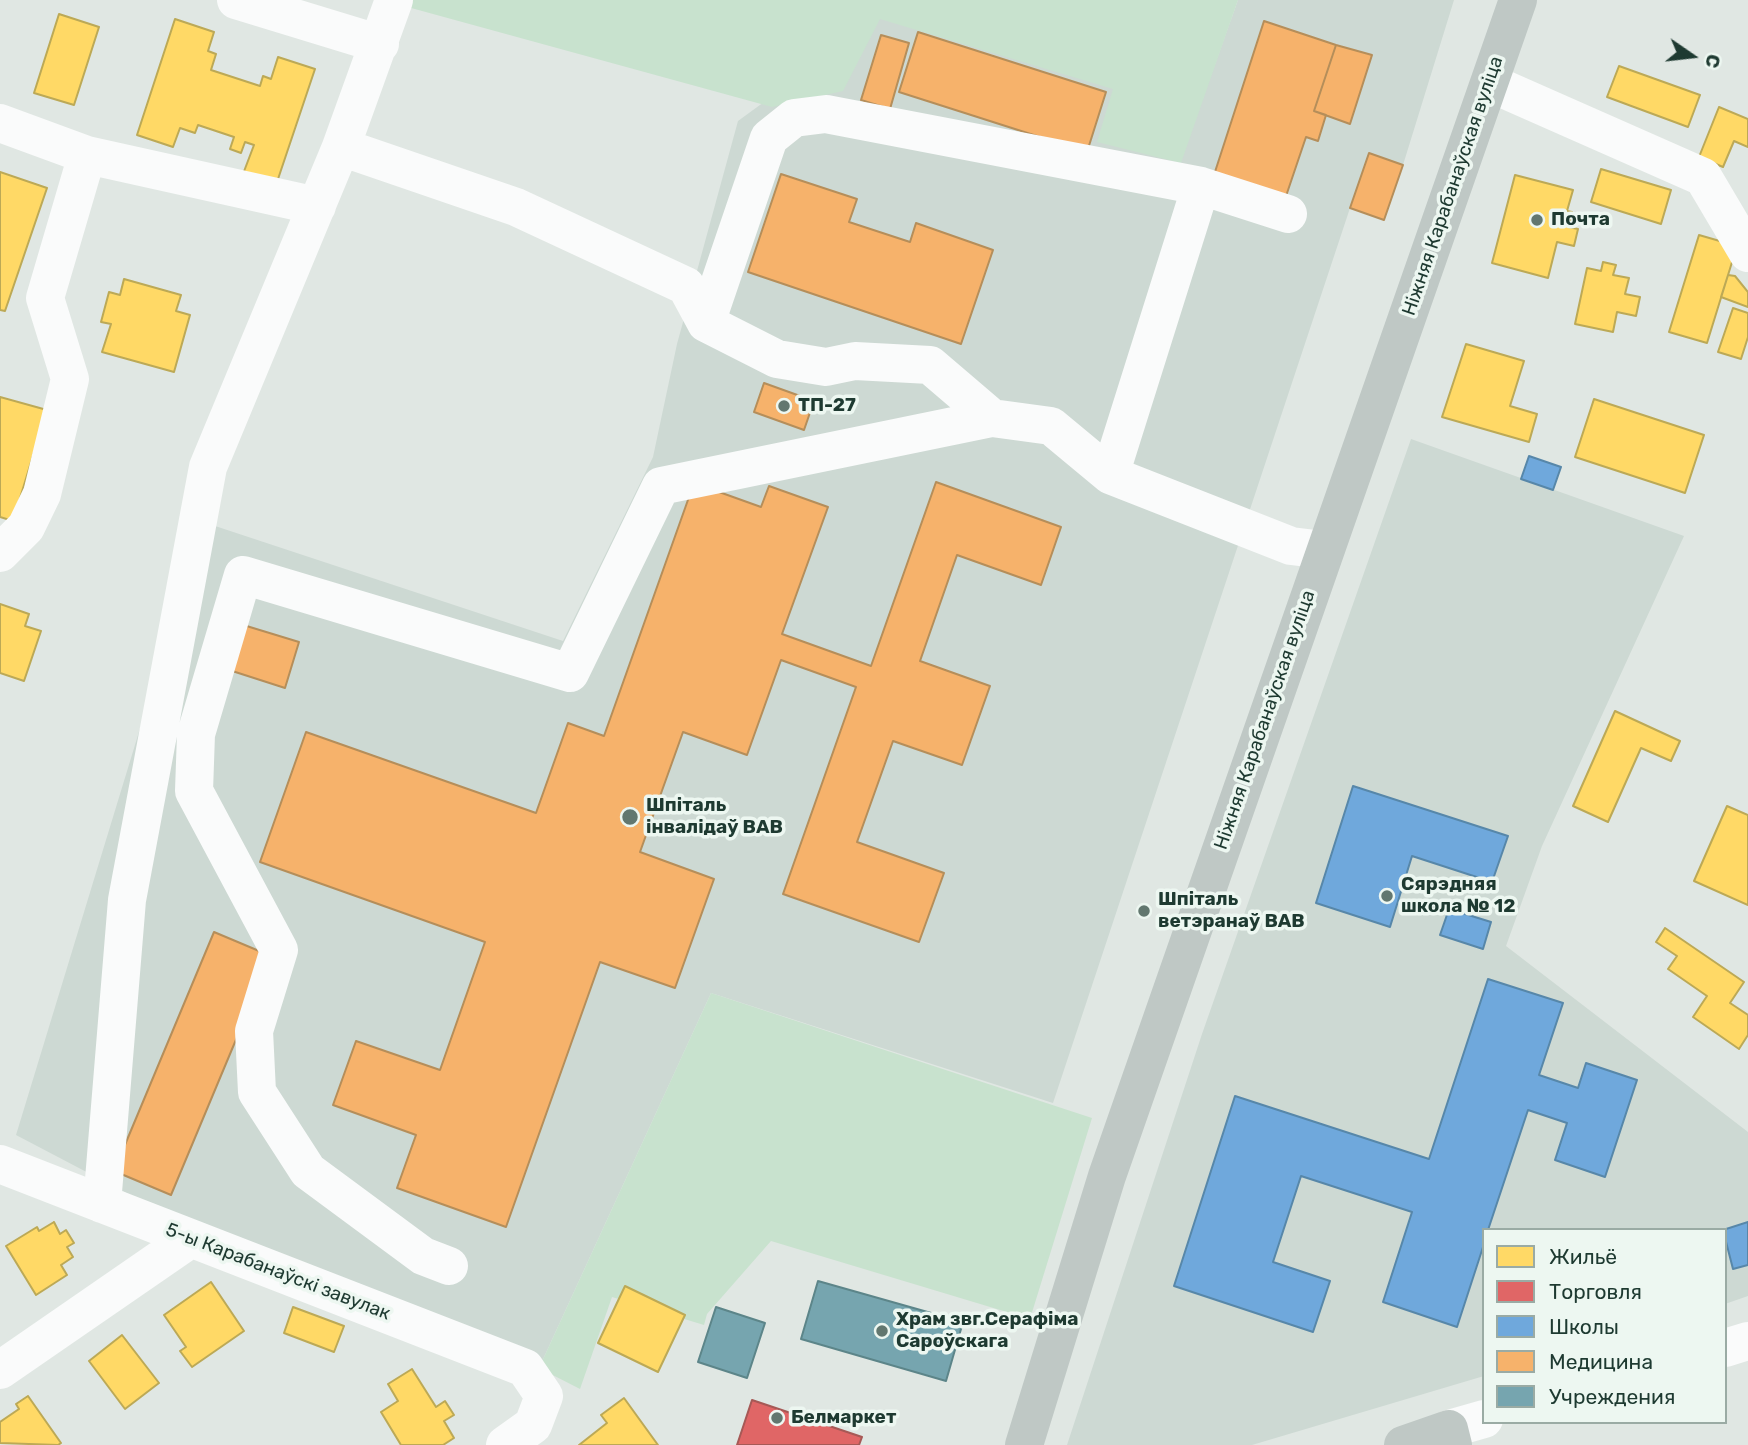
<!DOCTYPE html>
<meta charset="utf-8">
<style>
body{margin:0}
#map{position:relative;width:1748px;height:1445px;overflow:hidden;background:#e0e7e3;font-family:Rubik,sans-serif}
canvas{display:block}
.legend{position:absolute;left:1482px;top:1228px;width:245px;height:196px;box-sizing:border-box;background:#edf7f1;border:2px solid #9aaba4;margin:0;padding:9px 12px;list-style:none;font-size:21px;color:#1e3a31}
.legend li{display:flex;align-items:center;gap:14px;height:35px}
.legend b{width:35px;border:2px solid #9aaba4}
.north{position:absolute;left:1657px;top:21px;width:70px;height:70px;-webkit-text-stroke:5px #edf7f1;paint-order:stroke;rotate:104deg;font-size:19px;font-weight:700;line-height:28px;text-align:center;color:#1e3a31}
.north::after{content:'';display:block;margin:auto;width:24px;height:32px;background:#1e3a31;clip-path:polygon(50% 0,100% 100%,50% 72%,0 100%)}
</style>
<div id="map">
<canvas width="1748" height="1445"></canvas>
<ul class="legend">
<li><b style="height:19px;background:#ffd966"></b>Жильё</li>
<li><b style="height:19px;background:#e06666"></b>Торговля</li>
<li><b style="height:19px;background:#6fa8dc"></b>Школы</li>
<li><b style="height:19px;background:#f6b26b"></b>Медицина</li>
<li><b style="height:19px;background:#76a5af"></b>Учреждения</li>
</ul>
<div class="north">С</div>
</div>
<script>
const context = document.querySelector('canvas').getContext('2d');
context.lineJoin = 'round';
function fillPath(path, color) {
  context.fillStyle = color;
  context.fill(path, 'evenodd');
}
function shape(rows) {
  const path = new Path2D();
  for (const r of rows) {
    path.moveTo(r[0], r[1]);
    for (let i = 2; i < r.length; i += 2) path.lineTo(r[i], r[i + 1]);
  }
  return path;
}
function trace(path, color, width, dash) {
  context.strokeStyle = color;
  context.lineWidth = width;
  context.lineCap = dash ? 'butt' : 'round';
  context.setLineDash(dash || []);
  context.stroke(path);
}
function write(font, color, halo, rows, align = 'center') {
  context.font = font + ' Rubik,sans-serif';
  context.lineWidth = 7;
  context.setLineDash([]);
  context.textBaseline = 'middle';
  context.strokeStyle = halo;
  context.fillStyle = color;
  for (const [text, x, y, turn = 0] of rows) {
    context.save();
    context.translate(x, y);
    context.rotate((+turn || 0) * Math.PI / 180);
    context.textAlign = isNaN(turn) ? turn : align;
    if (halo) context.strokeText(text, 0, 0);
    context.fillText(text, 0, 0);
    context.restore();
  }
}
const built = shape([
 [828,0,1202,100,1238,0,1454,0,1403,165,1350,208,1053,1103,711,993,539,1368,178,1220,16,1135,203,522,563,641,653,457,677,344,738,121,801,75],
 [1411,439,1684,536,1542,846,1506,946,1748,1132,1748,1296,1725,1304,1725,1230,1484,1230,1484,1376,1252,1445,1067,1445,1202,1034]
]);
const green = shape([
 [382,0,1238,0,1181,163,1097,142,1113,89,880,19,843,91,772,107],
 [711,993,1092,1118,1030,1319,771,1241,707,1314,704,1325,612,1297,580,1389,539,1368]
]);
const homes = shape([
 [59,14,99,27,74,105,34,93,59,14],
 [175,19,214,32,208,51,216,54,211,70,260,86,263,76,271,79,278,57,315,69,276,185,243,174,254,145,245,142,241,153,230,149,234,137,198,125,195,133,180,128,173,147,137,135,175,19],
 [1619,66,1700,95,1688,127,1607,97,1619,66],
 [1719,107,1748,119,1748,147,1734,141,1723,167,1699,157,1719,107],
 [1601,169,1671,190,1661,224,1591,202,1601,169],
 [0,172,47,188,5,311,0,310,0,172],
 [1515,175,1573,190,1567,211,1572,212,1568,227,1578,229,1574,246,1557,242,1548,278,1492,263,1515,175],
 [1699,235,1737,246,1707,343,1669,332,1699,235],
 [1603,262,1616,265,1613,275,1629,278,1625,294,1640,297,1636,316,1617,312,1613,332,1575,324,1587,268,1601,271,1603,262],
 [1728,275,1735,276,1748,292,1748,307,1721,297,1728,275],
 [124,279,181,295,176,311,190,315,174,372,102,352,111,324,101,322,109,292,120,295,124,279],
 [1733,308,1748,313,1748,337,1741,359,1718,352,1733,308],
 [1466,344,1524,361,1510,406,1537,414,1529,442,1442,417,1466,344],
 [0,397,47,410,13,521,0,517,0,397],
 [1594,399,1704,435,1685,493,1575,457,1594,399],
 [0,604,29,614,25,626,41,631,24,681,0,673,0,604],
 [1615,711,1680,741,1671,761,1641,748,1608,822,1573,806,1615,711],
 [1727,806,1748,815,1748,905,1694,881,1727,806],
 [1665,928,1744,982,1730,1003,1748,1015,1748,1035,1739,1049,1693,1017,1707,996,1668,969,1677,956,1656,942,1665,928],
 [54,1222,60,1234,66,1230,74,1243,67,1247,73,1257,61,1265,67,1275,36,1295,6,1246,37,1227,39,1231,54,1222],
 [211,1282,244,1331,192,1367,180,1351,186,1347,164,1315,211,1282],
 [625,1286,685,1315,658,1372,598,1343,625,1286],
 [293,1307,344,1326,334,1352,284,1333,293,1307],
 [122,1335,159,1383,125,1409,89,1361,122,1335],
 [412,1369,436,1407,445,1401,454,1415,444,1421,454,1438,443,1445,401,1445,381,1412,398,1401,388,1384,412,1369],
 [28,1396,61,1443,58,1445,0,1443,0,1422,19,1409,16,1404,28,1396],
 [624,1398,658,1445,579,1445,607,1423,601,1415,624,1398]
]);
const shops = shape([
 [752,1400,862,1437,859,1445,737,1445,752,1400]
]);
const schools = shape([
 [1529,456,1561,467,1553,490,1521,479,1529,456],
 [1353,786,1508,836,1492,882,1412,856,1390,927,1316,903,1353,786],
 [1449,909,1491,922,1483,949,1440,935,1449,909],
 [1488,979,1563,1003,1539,1075,1578,1088,1586,1063,1637,1080,1605,1177,1555,1160,1567,1123,1528,1110,1488,1230,1484,1230,1484,1244,1457,1327,1383,1302,1412,1212,1301,1176,1273,1262,1330,1281,1313,1332,1174,1286,1235,1096,1429,1159,1488,979],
 [1748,1222,1748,1265,1733,1269,1723,1230,1748,1222]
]);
const health = shape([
 [1264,21,1336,45,1314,111,1326,115,1318,141,1306,137,1284,202,1213,178,1264,21],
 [918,32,1106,92,1087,152,899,92,918,32],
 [881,35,909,43,890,109,861,100,881,35],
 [1336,45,1372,55,1350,124,1314,111,1336,45],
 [1369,153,1403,165,1384,220,1350,208,1369,153],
 [781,174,857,199,849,222,910,242,916,223,993,250,961,344,748,272,781,174],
 [764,383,814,401,804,430,754,412,764,383],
 [936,482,1061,527,1041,585,957,555,920,661,990,686,962,765,893,741,857,842,944,873,919,942,783,894,856,687,781,660,747,755,683,732,640,852,714,879,675,988,600,962,506,1227,397,1188,416,1135,333,1105,356,1041,440,1070,485,942,260,862,306,732,536,813,568,723,604,736,694,483,761,507,769,486,828,507,782,634,871,666,936,482],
 [240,624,299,642,285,688,226,669,240,624],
 [214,932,271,956,171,1195,114,1171,214,932]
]);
const public = shape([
 [818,1281,963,1322,946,1381,801,1339,818,1281],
 [716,1307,765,1323,747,1378,698,1362,716,1307]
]);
const minor = shape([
 [236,0,380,44],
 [1490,83,1703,177,1748,253],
 [0,123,87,155,317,206],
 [341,147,516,207,686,286,706,323,777,359,826,367,855,361,930,365,992,418,1051,426,1110,475,1291,546,1324,550],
 [706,323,769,138,794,118,826,114,1201,186,1288,214],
 [1110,475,1201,186],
 [0,553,26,527,42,494,70,379,45,298,87,155],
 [0,1164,525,1368,544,1396,533,1425,505,1445],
 [102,1204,127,900,208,467,341,147,394,0],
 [449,1266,423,1256,308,1171,257,1092,254,1031,279,950,194,791,196,734,243,575,570,673,661,486,992,418],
 [1725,1348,1748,1341],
 [0,1370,190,1239],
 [1449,1429,1484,1419]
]);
const major = shape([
 [1024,1445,1107,1176,1518,0],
 [1403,1445,1449,1429,1453,1445]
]);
const markers = [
 [1537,220,7,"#62776f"],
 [784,406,7,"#62776f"],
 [630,817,9,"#62776f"],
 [1387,896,7,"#62776f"],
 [1144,911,7,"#62776f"],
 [882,1331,7,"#62776f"],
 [777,1418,7,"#62776f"]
];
const streetNames = [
 ["Ніжняя Карабанаўская вуліца",1453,186,-71],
 ["Ніжняя Карабанаўская вуліца",1265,720,-71],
 ["5-ы Карабанаўскі завулак",278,1272,21]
];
const poiNames = [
 ["Почта",1551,220],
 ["ТП-27",798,406],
 ["Шпіталь",646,806],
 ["інвалідаў ВАВ",646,828],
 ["Сярэдняя",1401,885],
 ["школа № 12",1401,907],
 ["Шпіталь",1158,900],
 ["ветэранаў ВАВ",1158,922],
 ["Храм звг.Серафіма",896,1320],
 ["Сароўскага",896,1342],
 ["Белмаркет",791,1418]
];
fillPath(built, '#cdd9d3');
fillPath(green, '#c8e2ce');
fillPath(homes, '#ffd966');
trace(homes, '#bca956', 2);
fillPath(shops, '#e06666');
trace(shops, '#a65956', 2);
fillPath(schools, '#6fa8dc');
trace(schools, '#5787a9', 2);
fillPath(health, '#f6b26b');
trace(health, '#b58e5a', 2);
fillPath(public, '#76a5af');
trace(public, '#5c8589', 2);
trace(minor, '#fafbfb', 38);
trace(major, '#bfc8c5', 38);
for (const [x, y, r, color] of markers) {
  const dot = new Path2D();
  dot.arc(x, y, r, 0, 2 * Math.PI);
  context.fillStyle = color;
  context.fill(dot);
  trace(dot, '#edf7f1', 2.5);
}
write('19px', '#1e3a31', '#edf7f1', streetNames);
write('bold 19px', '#1e3a31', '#edf7f1', poiNames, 'left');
</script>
